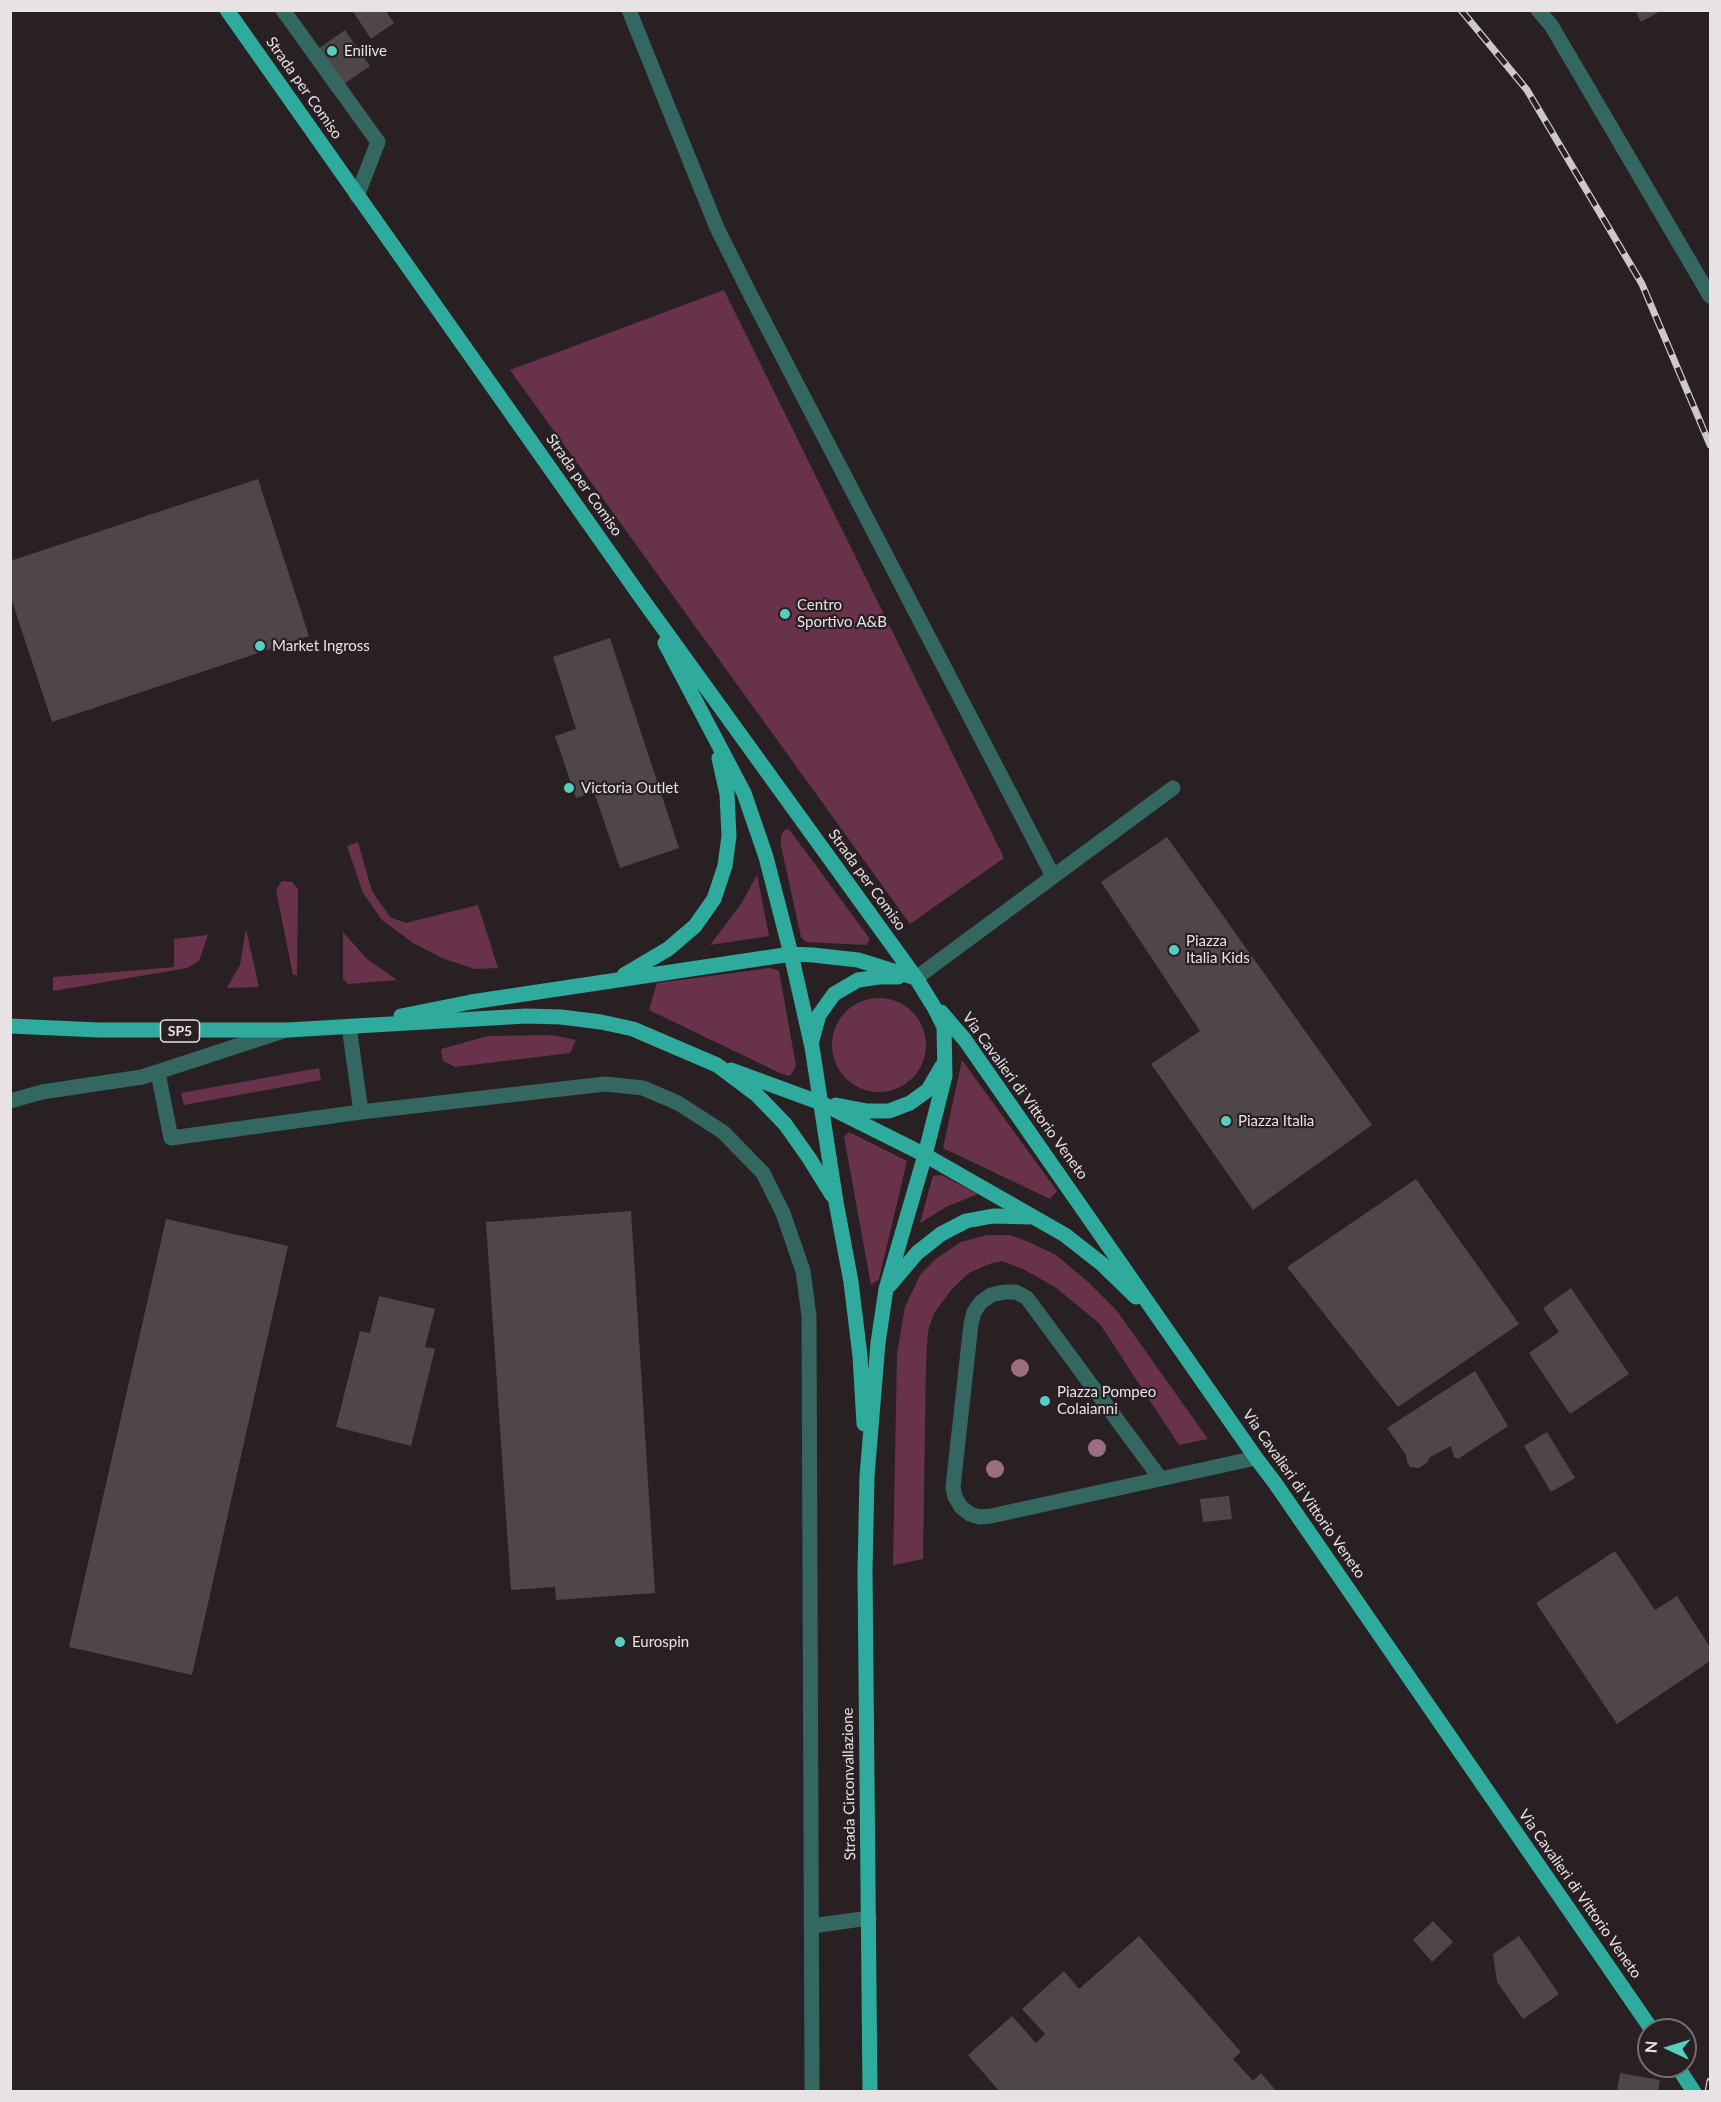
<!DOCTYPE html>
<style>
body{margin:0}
#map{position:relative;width:1721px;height:2102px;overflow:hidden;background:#282023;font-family:Lato,sans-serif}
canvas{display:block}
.frame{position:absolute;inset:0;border:12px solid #e8e2e4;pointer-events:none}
.north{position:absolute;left:1637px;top:2018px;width:60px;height:60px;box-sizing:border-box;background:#282023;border:2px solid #756e70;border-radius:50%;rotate:274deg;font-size:16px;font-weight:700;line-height:24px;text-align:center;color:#e8e2e4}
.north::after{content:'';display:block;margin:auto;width:21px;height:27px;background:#58cec0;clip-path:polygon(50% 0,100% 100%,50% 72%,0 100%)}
</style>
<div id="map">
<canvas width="1721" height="2102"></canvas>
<div class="frame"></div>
<div class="north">N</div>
</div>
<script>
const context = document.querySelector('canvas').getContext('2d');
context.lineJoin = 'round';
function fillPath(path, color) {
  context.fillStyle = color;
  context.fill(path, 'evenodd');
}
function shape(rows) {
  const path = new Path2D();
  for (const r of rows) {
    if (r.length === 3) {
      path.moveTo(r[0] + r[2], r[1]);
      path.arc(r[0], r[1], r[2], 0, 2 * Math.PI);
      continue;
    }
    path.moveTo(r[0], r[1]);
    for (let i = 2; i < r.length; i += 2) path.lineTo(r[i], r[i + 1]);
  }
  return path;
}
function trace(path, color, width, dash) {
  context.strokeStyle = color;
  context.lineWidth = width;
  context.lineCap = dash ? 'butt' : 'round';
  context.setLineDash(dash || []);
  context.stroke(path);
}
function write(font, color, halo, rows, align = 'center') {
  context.font = font + ' Lato,sans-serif';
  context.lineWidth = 4.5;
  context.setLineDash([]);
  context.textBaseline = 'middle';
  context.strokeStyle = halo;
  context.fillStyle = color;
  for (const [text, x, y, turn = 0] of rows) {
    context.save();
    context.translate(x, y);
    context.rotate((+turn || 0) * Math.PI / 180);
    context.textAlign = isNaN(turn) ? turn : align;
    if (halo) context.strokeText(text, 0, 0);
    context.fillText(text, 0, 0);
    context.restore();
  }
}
const green = shape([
 [724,290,1004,858,910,924,510,370],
 [789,829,870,939,866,945,806,942,801,937,781,846,781,836,784,830],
 [358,842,372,891,390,917,406,923,478,905,498,968,475,969,444,959,413,943,382,920,363,893,347,846],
 [757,875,769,936,710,945,741,904],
 [282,881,292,882,298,889,297,975,293,975,276,890],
 [246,929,259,987,227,988,240,965],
 [343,932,367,959,397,980,348,984,343,979],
 [208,935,199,961,187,968,53,991,53,977,174,967,174,939],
 [770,968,779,971,796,1066,790,1076,782,1074,649,1010,657,983],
 [879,1045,47],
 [552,1035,576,1040,570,1053,455,1067,443,1061,441,1049,488,1036],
 [962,1060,1057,1191,1050,1199,943,1148],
 [319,1068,321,1080,184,1105,181,1093],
 [849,1132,907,1161,879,1279,871,1285,844,1137],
 [941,1175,978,1194,946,1207,920,1223,933,1176],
 [987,1235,1010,1235,1029,1242,1056,1255,1087,1281,1117,1311,1208,1439,1179,1445,1100,1324,1055,1287,1023,1269,1002,1261,989,1264,969,1273,952,1289,934,1313,928,1331,926,1362,923,1559,893,1565,897,1354,905,1307,920,1275,937,1258,961,1242]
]);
const building = shape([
 [352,10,385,10,394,23,371,39],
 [1635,10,1662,10,1641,22],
 [345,30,370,66,332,92,308,56],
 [258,479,309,636,52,722,10,595,10,561],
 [610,638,679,848,620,868,594,792,576,798,555,736,576,729,553,657],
 [1167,837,1372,1125,1253,1210,1151,1064,1200,1031,1101,882],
 [1416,1179,1519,1324,1398,1407,1287,1267],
 [631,1211,655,1593,556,1600,555,1587,511,1590,486,1222],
 [166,1219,288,1246,192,1675,69,1647],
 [1571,1288,1629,1374,1570,1414,1529,1353,1559,1332,1543,1308],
 [379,1296,435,1309,425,1347,435,1349,411,1446,336,1427,360,1331,370,1333],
 [1475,1371,1508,1426,1458,1459,1454,1457,1451,1446,1430,1457,1427,1463,1419,1468,1410,1467,1407,1462,1406,1455,1387,1428],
 [1547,1432,1575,1478,1551,1492,1524,1446],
 [1229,1496,1232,1519,1203,1522,1200,1499],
 [1615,1551,1655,1610,1677,1596,1710,1647,1710,1661,1617,1724,1536,1603],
 [1433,1921,1453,1942,1432,1962,1413,1940],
 [1139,1936,1241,2052,1233,2059,1253,2081,1261,2073,1277,2092,1000,2092,968,2055,1012,2016,1036,2043,1045,2034,1022,2009,1064,1971,1079,1989],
 [1519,1936,1559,1994,1523,2019,1497,1982,1493,1954],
 [1620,2073,1660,2080,1658,2092,1617,2092]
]);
const minor = shape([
 [283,10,378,142,357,196],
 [629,10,717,228,751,296,1053,876],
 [1538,10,1551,25,1710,296],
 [916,978,1173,788],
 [349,1026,361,1112],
 [158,1073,171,1138,361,1112,605,1084,643,1088,678,1103,723,1132,763,1173,783,1213,803,1271,809,1316,812,2092],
 [10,1101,42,1092,142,1077,283,1031],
 [1160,1478,1027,1298,1016,1292,1004,1292,991,1295,981,1302,974,1312,971,1324,953,1487,955,1497,961,1507,970,1514,980,1517,991,1516,1256,1458],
 [812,1926,869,1918]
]);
const major = shape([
 [227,10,640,596,916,978,934,1007,944,1027,945,1076,925,1155,886,1289,878,1343,867,1476,865,1571,870,2092],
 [665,643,744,793,766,857,791,954,812,1047,836,1202,851,1282,860,1356,864,1424],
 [624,975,668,949,695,926,714,899,725,866,729,836,727,794,719,758],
 [941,1012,965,1040,1256,1458,1275,1483,1652,2030],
 [401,1016,471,1002,791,954,813,955,858,960,916,978],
 [10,1026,99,1030,288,1030,526,1016,561,1017,601,1022,633,1029,717,1065,757,1095,785,1124,809,1158,832,1195],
 [812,1040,819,1015,834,994,858,980,879,977,898,977],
 [731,1070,821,1103,925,1155,1065,1235,1102,1264,1136,1297],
 [836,1105,867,1111,889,1111,910,1103,928,1090,942,1066],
 [890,1285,917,1253,941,1234,966,1221,993,1216,1033,1217],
 [1677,2066,1694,2092]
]);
const rail = shape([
 [1461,10,1527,90,1642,284,1710,445],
 [1708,2092,1710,2081]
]);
const trees = [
 [1020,1368],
 [1097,1448],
 [995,1469]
];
const markers = [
 [332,51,6,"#58cec0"],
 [785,614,6,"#58cec0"],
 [260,646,6,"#58cec0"],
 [569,788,6,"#58cec0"],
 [1174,950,6,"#58cec0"],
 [1226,1121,6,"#58cec0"],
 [1045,1401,6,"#58cec0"],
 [620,1642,6,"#58cec0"]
];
const shields = [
 [180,1031,39]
];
const shieldNames = [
 ["SP5",180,1031]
];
const poiNames = [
 ["Enilive",344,51],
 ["Centro",797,605],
 ["Sportivo A&B",797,622],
 ["Market Ingross",272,646],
 ["Victoria Outlet",581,788],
 ["Piazza",1186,941],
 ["Italia Kids",1186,958],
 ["Piazza Italia",1238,1121],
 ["Piazza Pompeo",1057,1392],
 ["Colaianni",1057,1409],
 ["Eurospin",632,1642]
];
const streetNames = [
 ["Strada per Comiso",304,88,55],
 ["Strada per Comiso",584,485,55],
 ["Strada per Comiso",867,880,54],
 ["Via Cavalieri di Vittorio Veneto",1025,1096,54],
 ["Via Cavalieri di Vittorio Veneto",1304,1494,55],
 ["Strada Circonvallazione",849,1784,-91],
 ["Via Cavalieri di Vittorio Veneto",1580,1894,55]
];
fillPath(green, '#68324b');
fillPath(building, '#4f464a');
trace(minor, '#336760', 15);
trace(major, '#2eab9d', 15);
trace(rail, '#cfc8cb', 7);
trace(rail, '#282023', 4.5, [14]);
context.fillStyle = '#9a6e80';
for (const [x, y] of trees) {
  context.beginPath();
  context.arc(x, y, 9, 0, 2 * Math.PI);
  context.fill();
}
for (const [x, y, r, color] of markers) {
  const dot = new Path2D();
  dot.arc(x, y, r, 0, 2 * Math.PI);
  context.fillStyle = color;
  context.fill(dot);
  trace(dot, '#282023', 2);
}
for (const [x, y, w] of shields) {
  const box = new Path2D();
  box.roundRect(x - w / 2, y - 11, w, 22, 4.5);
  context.fillStyle = '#282023';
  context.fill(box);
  trace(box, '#e8e2e4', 1.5);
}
write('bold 14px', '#e8e2e4', null, shieldNames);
write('15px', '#e8e2e4', '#282023', poiNames, 'left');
write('15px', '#e8e2e4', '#282023', streetNames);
</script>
